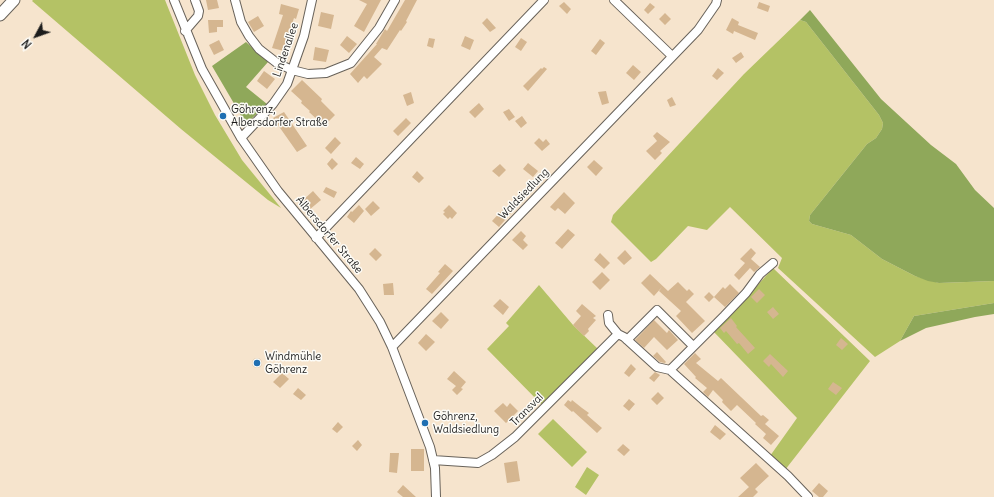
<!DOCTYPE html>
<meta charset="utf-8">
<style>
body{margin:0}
#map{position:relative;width:994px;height:497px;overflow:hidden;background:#f6e4cd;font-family:Delius,sans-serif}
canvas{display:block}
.north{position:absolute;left:16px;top:16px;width:40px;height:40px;-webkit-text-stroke:3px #fdfcf7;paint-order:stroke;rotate:229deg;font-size:11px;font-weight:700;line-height:16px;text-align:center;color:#1c1c1c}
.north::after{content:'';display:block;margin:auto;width:14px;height:18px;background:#1c1c1c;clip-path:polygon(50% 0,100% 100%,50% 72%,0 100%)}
</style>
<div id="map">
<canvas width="994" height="497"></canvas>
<div class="north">N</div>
</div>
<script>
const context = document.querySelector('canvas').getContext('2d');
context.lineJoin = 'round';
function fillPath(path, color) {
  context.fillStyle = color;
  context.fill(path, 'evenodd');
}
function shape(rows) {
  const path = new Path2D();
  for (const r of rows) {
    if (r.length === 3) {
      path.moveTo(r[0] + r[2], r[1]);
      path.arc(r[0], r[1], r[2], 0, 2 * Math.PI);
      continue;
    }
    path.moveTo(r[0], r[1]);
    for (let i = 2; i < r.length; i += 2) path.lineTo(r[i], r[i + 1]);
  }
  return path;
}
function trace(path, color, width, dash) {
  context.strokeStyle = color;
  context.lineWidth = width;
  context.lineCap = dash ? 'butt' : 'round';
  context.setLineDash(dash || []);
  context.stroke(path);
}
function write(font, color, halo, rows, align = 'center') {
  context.font = font + ' Delius,sans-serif';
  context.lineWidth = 3;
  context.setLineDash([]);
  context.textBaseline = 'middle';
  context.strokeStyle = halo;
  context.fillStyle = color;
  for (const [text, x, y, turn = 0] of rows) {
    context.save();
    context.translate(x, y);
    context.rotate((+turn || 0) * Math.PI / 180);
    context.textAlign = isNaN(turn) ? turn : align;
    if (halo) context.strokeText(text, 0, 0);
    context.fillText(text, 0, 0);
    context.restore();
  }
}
const green = shape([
 [33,0,165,0,195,75,215,115,242,160,281,208,268,200,181,129,32,1],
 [800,20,806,22,879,115,883,123,882,129,876,138,867,144,810,215,809,221,812,224,851,235,882,259,915,276,939,283,994,281,994,303,914,316,900,341,875,357,778,268,782,258,730,207,707,230,688,226,656,259,651,262,611,222,613,215,744,74],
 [773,268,870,361,785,470,770,456,797,418,713,331,746,298],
 [539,285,573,325,599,350,542,405,487,349,509,326,506,323],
 [553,419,587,452,572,467,538,434],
 [587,467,599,475,586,495,575,487]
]);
const forest = shape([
 [810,10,881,99,931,145,956,164,975,190,994,208,994,281,939,283,928,281,915,276,882,259,851,235,812,224,809,221,810,215,867,144,876,138,882,129,883,123,879,115,806,22,800,20],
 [246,42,268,62,246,87,267,104,246,124,212,66],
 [994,303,994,314,975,317,926,328,900,341,914,316]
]);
const building = shape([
 [206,0,217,0,219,8,208,10],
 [359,0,381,0,364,32,354,26,367,4],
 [405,0,417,0,406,21,407,22,401,31,400,30,387,50,382,48,374,57,382,64,367,79,364,76,358,83,350,74,377,44,376,44,385,29,387,31],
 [564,2,571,9,567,14,559,6],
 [759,2,770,6,768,12,757,8],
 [650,3,655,7,648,14,644,10],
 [281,4,299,9,296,19,294,18,289,33,293,34,289,48,285,46,284,51,272,48,283,15,279,14],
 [321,12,334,15,331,29,318,26],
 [665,13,671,19,665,25,659,19],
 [258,16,264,26,254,32,248,22],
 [487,18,496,28,490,32,482,23],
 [732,18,739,22,738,25,758,33,755,40,734,31,733,34,726,30],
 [208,20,223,20,223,27,217,27,217,32,209,33],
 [347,36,357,44,349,53,340,45],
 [465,36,474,40,470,50,461,46],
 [429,38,435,39,433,48,427,46],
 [521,38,527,42,521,51,515,47],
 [600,39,605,43,596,55,591,51],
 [219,40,224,50,214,55,209,45],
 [315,47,329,50,326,62,313,60],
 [741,52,744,57,736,63,732,58],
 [633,65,641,72,634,80,626,73],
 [544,67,547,69,528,91,523,86,541,68,542,69],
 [718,68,724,73,717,80,712,76],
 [264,71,275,79,267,89,257,81],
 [302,80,322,99,321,101,335,115,324,126,309,112,310,111,301,103,302,101,291,91],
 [606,91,609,103,602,105,598,92],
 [411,92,414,103,407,106,403,95],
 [672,97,676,105,670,107,667,100],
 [479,103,484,109,475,118,469,112],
 [509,109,515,117,509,121,503,112],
 [284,112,307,146,297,152,273,118],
 [522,116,527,123,521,128,515,121],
 [406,118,411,123,398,136,393,131],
 [657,132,670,142,660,151,662,153,655,160,646,151,657,141,653,136],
 [335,137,341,143,331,154,325,148],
 [539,138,543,142,546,139,550,144,542,151,534,143],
 [356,157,364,164,360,169,351,163],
 [332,158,338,164,332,170,327,164],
 [594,160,603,168,596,176,587,167],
 [528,163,538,171,533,177,523,169],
 [500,164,506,170,499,177,492,171],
 [417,171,424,178,419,183,412,177],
 [326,187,337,192,334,198,323,192],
 [313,191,321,200,309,210,302,201],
 [564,192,575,203,565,214,558,208,555,211,550,207],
 [373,201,380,208,371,216,365,209],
 [359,205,364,211,354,223,347,217,351,211,352,212],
 [449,205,457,213,452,219,450,217,448,219,443,214,445,212,443,211],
 [505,207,511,213,499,227,492,221],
 [568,229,575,235,562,249,555,243],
 [521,231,526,236,523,240,528,245,523,250,512,240],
 [375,248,382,255,376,261,369,254],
 [751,248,756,253,751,259,760,267,754,272,750,268,739,280,734,275,745,263,740,259],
 [625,250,632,258,624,265,617,258],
 [600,253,610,263,604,269,594,260],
 [445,264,453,271,432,294,426,289,440,273,438,272],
 [602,272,610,280,600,290,592,282],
 [650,274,668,291,678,282,687,291,689,289,694,294,686,302,705,321,692,333,676,316,681,311,659,291,662,287,654,296,641,283],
 [393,283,394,295,384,295,383,284],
 [730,284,739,293,725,307,714,297,723,287,725,289],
 [759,289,765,295,757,303,751,297],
 [709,292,714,297,709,302,704,297],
 [500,299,509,307,503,315,493,306],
 [582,304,596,316,593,318,596,320,588,329,589,331,584,336,573,325,581,316,576,311],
 [773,307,779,314,773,319,767,312],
 [441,312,449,320,441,329,432,321],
 [731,318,737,326,736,327,755,348,748,354,739,343,737,344,726,331,724,333,720,328],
 [654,320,667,333,669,330,678,340,667,350,654,337,644,348,635,340],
 [426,334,435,342,426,351,418,343],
 [841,338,848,344,842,350,836,345],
 [657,352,666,362,665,363,660,362,653,356],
 [695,353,701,359,696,363,718,381,721,378,761,416,763,415,769,420,765,424,779,436,771,445,763,438,766,434,755,424,756,423,737,405,731,411,722,402,723,400,713,390,708,397,703,392,707,388,695,378,696,377,684,364],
 [770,354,788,371,783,377,771,364,769,367,763,361],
 [257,363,5],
 [631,364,636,369,629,377,624,373],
 [454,371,466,382,461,388,463,389,457,395,452,390,456,386,447,379],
 [655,372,660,375,654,382,649,378],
 [282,373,289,379,280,388,273,382],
 [833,382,842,388,836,395,828,389],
 [298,388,306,395,301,400,293,394],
 [658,392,664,398,657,405,651,399],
 [629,399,635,404,629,411,623,406],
 [568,400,571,402,572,400,582,408,589,413,587,415,602,428,597,433,573,411,572,412,564,405],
 [503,403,507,407,510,403,518,411,506,423,494,411],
 [338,422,343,427,337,433,332,429],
 [715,425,726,434,720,440,710,432],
 [358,440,362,445,357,451,352,446],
 [623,444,630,450,624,456,617,450],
 [411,449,424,449,424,471,411,471],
 [390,453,399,453,397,473,389,472],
 [517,461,520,481,507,483,504,463],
 [756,463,769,476,755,489,758,492,753,497,738,497,749,487,740,478],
 [819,483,828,491,823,497,819,497,812,491],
 [403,485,416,497,403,497,397,492]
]);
const minor = shape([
 [174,0,202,69,241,138,278,191,359,289,380,322,392,347,430,447,435,468,436,497],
 [235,0,241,22,249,36,259,49,277,63,292,70,308,74,326,73,351,63,379,28,395,0],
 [614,0,672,56],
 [185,31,198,16,199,11,195,0],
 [241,138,273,104,287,84,304,36,312,0],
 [316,238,544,0],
 [608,315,609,323,618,334,624,337,657,367,670,370,788,476,808,497],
 [627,340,657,310,693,346],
 [392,347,698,30,716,4,717,0],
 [670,370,724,316,746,293,760,274,773,263],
 [433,460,478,463,492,455,515,437,618,334]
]);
const major = shape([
 [0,15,14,0]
]);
const markers = [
 [223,116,4,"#1f6fb2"],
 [257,363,4,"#1f6fb2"],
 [425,423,4,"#1f6fb2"]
];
const streetNames = [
 ["Lindenallee",286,50,-71],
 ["Waldsiedlung",524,194,-46],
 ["Albersdorfer Straße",329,235,50],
 ["Transval",527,410,-45]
];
const poiNames = [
 ["Göhrenz,",231,110],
 ["Albersdorfer Straße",231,123],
 ["Windmühle",265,357],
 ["Göhrenz",265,370],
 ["Göhrenz,",433,417],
 ["Waldsiedlung",433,430]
];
fillPath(green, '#b4c265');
fillPath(forest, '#8fa85a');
fillPath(building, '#d5b690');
trace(minor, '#68625a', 10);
trace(major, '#68625a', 13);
trace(minor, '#fff', 8);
trace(major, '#fff', 11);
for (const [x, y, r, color] of markers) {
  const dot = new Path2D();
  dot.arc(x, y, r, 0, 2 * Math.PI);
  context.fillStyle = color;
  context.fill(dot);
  trace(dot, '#fdfcf7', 1.5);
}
write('11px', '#1c1c1c', '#fdfcf7', streetNames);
write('11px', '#1c1c1c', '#fdfcf7', poiNames, 'left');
</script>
